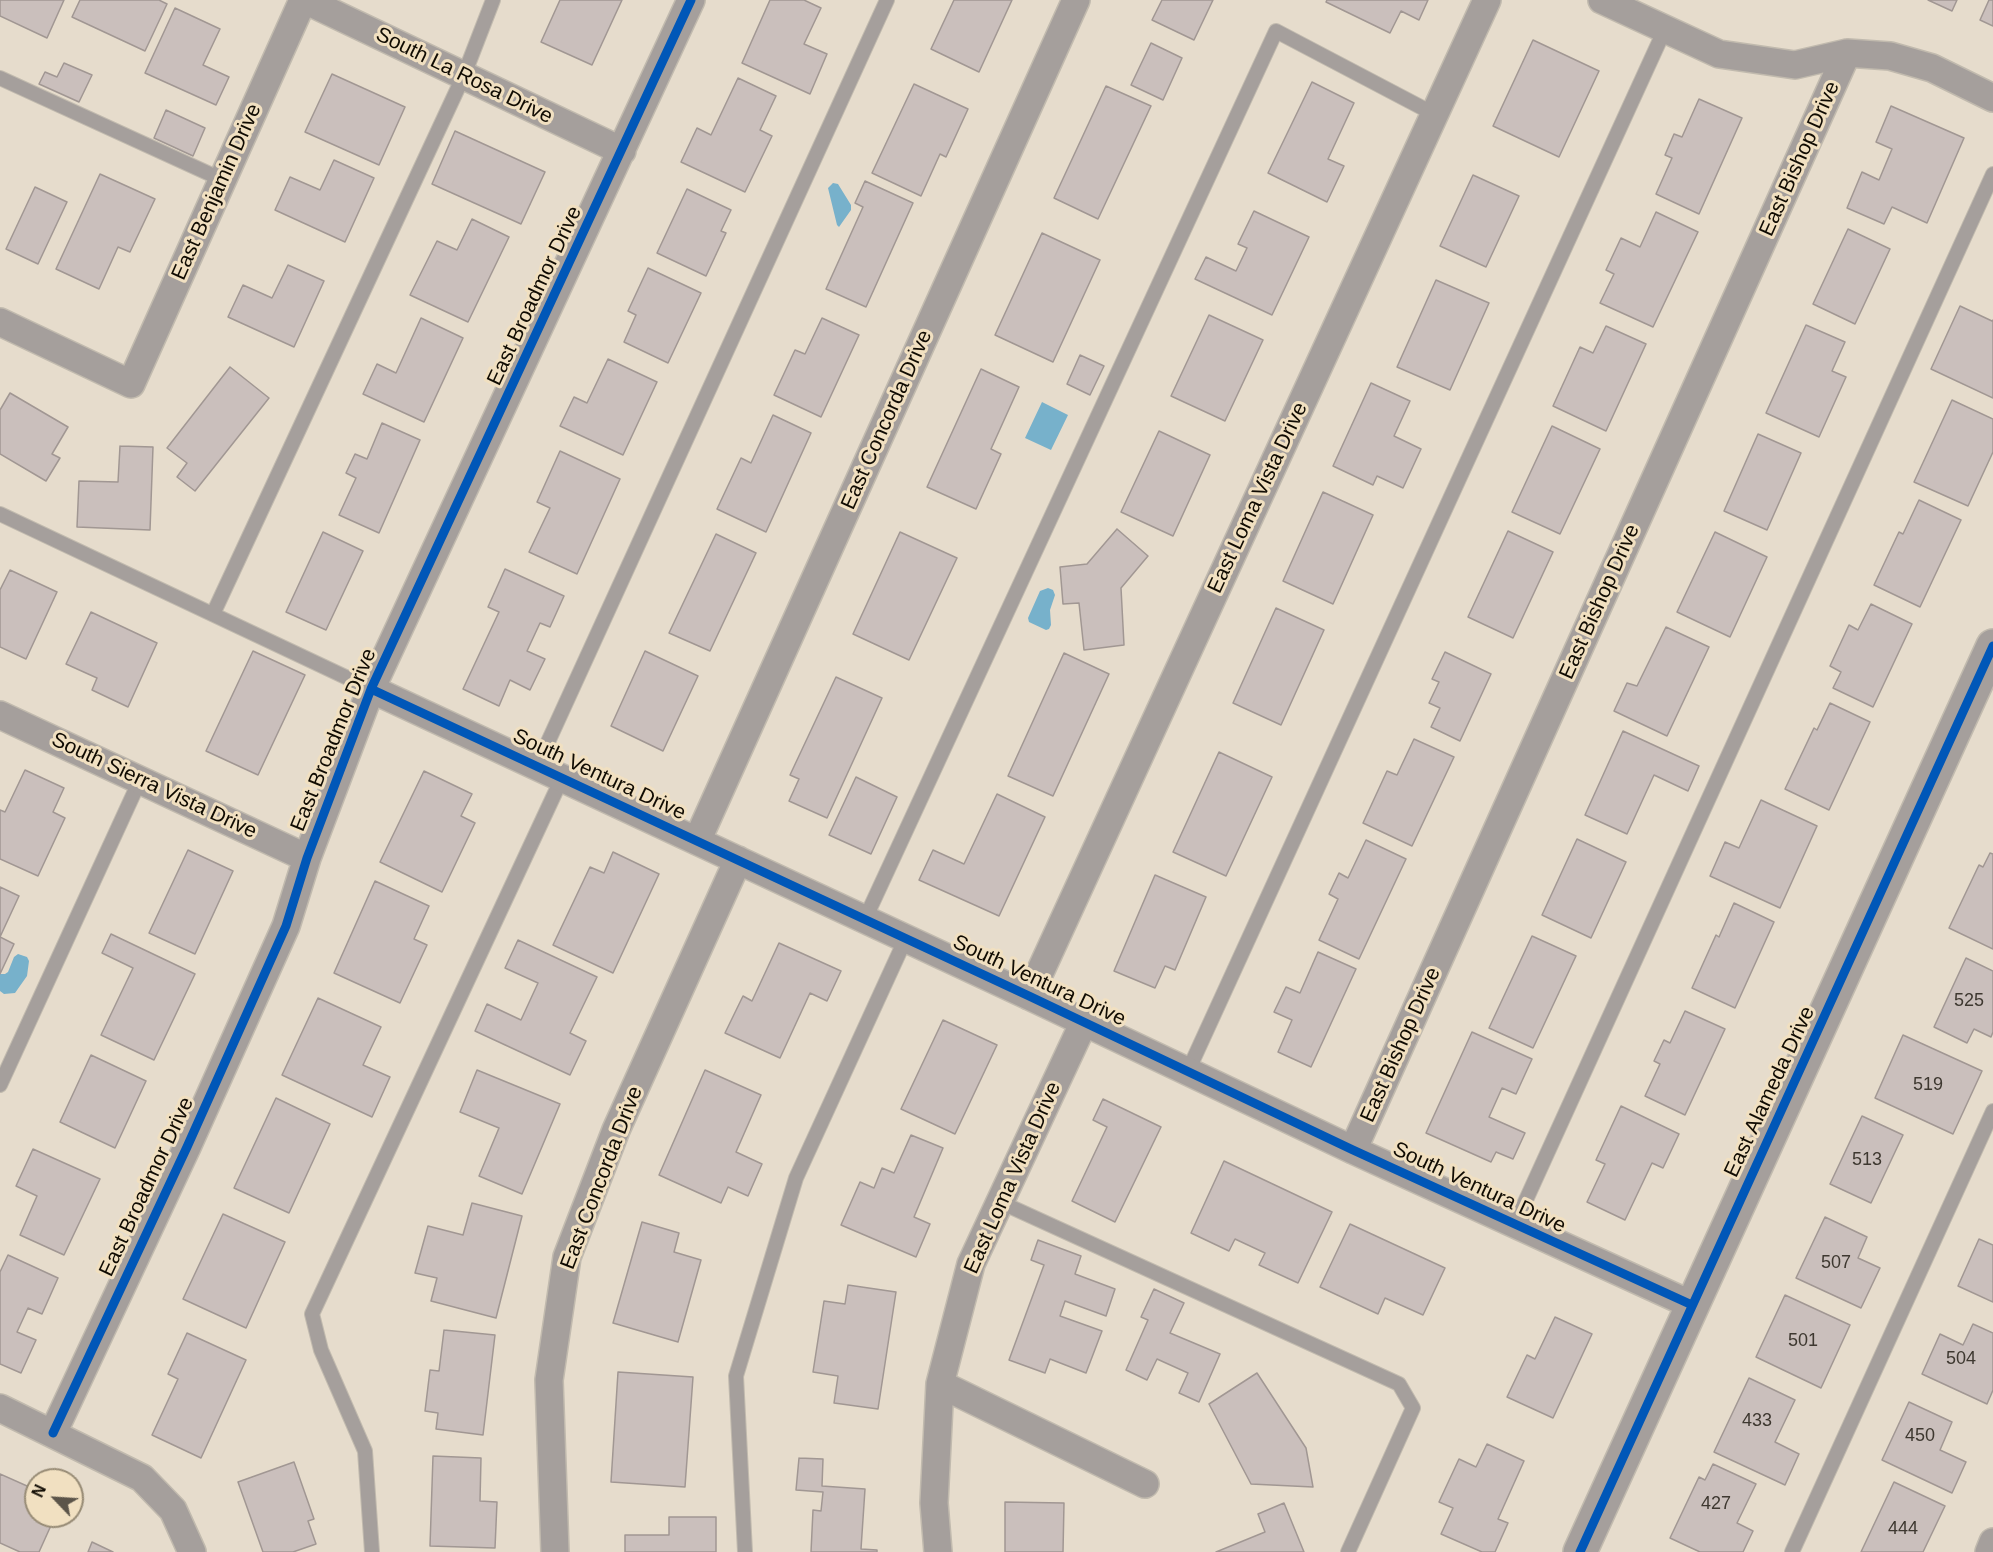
<!DOCTYPE html>
<style>
body{margin:0}
#map{position:relative;width:1993px;height:1552px;overflow:hidden;background:#e6dccc;font-family:Helvetica,sans-serif}
canvas{display:block}
.north{position:absolute;left:24px;top:1468px;width:60px;height:60px;box-sizing:border-box;background:#f1e0c1;border:2px solid #978b75;border-radius:50%;rotate:295deg;font-size:16px;font-weight:700;line-height:24px;text-align:center;color:#100b02}
.north::after{content:'';display:block;margin:auto;width:21px;height:27px;background:#5b5449;clip-path:polygon(50% 0,100% 100%,50% 72%,0 100%)}
</style>
<div id="map">
<canvas width="1993" height="1552"></canvas>
<div class="north">N</div>
</div>
<script>
const context = document.querySelector('canvas').getContext('2d');
context.lineJoin = 'round';
function fillPath(path, color) {
  context.fillStyle = color;
  context.fill(path, 'evenodd');
}
function shape(rows) {
  const path = new Path2D();
  for (const r of rows) {
    path.moveTo(r[0], r[1]);
    for (let i = 2; i < r.length; i += 2) path.lineTo(r[i], r[i + 1]);
  }
  return path;
}
function trace(path, color, width, dash) {
  context.strokeStyle = color;
  context.lineWidth = width;
  context.lineCap = dash ? 'butt' : 'round';
  context.setLineDash(dash || []);
  context.stroke(path);
}
function write(font, color, halo, rows, align = 'center') {
  context.font = font + ' Helvetica,sans-serif';
  context.lineWidth = 6;
  context.setLineDash([]);
  context.textBaseline = 'middle';
  context.strokeStyle = halo;
  context.fillStyle = color;
  for (const [text, x, y, turn = 0] of rows) {
    context.save();
    context.translate(x, y);
    context.rotate((+turn || 0) * Math.PI / 180);
    context.textAlign = isNaN(turn) ? turn : align;
    if (halo) context.strokeText(text, 0, 0);
    context.fillText(text, 0, 0);
    context.restore();
  }
}
const water = shape([
 [833,183,838,184,851,205,851,210,839,227,837,225,828,188],
 [1042,402,1068,415,1051,450,1025,438],
 [1048,588,1053,590,1055,595,1050,610,1051,625,1049,629,1046,630,1029,622,1028,618,1040,591],
 [18,954,27,957,29,961,27,976,15,993,4,994,0,991,0,974,5,974,8,972,14,957]
]);
const building = shape([
 [0,0,64,0,47,38,0,16,0,0],
 [80,0,159,0,167,4,145,51,72,17,80,0],
 [560,0,622,0,592,65,541,42,560,0],
 [770,0,804,0,821,8,804,44,827,54,810,94,742,63,770,0],
 [954,0,1012,0,979,72,931,49,954,0],
 [1162,0,1213,0,1194,40,1152,20,1162,0],
 [1327,0,1428,0,1419,20,1401,11,1390,33,1326,2,1327,0],
 [1928,0,1957,0,1952,11,1928,0],
 [1989,0,1993,0,1993,26,1980,20,1989,0],
 [175,8,220,29,203,65,229,77,216,105,145,73,175,8],
 [1533,40,1599,71,1559,157,1493,126,1533,40],
 [1151,43,1182,58,1163,100,1131,85,1151,43],
 [64,63,92,75,79,102,39,84,45,72,57,77,64,63],
 [332,74,405,107,379,165,305,132,332,74],
 [738,78,776,96,760,130,772,136,745,192,681,162,697,128,711,135,738,78],
 [1312,82,1354,103,1328,159,1344,166,1327,202,1268,173,1312,82],
 [914,84,968,109,946,157,940,154,921,196,872,173,914,84],
 [1106,86,1151,106,1098,219,1054,198,1106,86],
 [1699,99,1742,118,1699,214,1656,194,1672,158,1665,155,1674,134,1682,137,1699,99],
 [1891,106,1964,138,1927,223,1892,207,1884,224,1847,208,1862,172,1879,180,1892,149,1876,142,1891,106],
 [166,110,205,128,193,156,154,138,166,110],
 [455,131,545,172,521,224,432,184,455,131],
 [334,160,374,178,345,242,275,210,290,177,320,190,334,160],
 [100,174,155,199,130,252,118,247,99,289,56,269,100,174],
 [1473,175,1519,196,1486,267,1440,246,1473,175],
 [865,181,913,203,866,307,826,289,863,207,855,203,865,181],
 [35,187,67,202,38,264,6,249,35,187],
 [687,189,731,210,721,231,726,233,706,276,657,253,687,189],
 [1254,211,1309,237,1272,315,1195,279,1206,257,1236,271,1247,248,1238,244,1254,211],
 [1656,212,1698,232,1653,327,1600,303,1614,274,1606,270,1621,238,1640,247,1656,212],
 [472,219,509,237,468,322,410,295,437,241,457,250,472,219],
 [1848,229,1890,249,1855,324,1813,304,1848,229],
 [1042,233,1100,260,1053,362,995,335,1042,233],
 [288,265,324,281,294,347,228,317,243,285,272,298,288,265],
 [648,268,701,293,668,363,624,342,636,315,628,311,648,268],
 [1436,280,1489,303,1450,390,1397,367,1436,280],
 [1960,306,1992,321,1993,320,1993,398,1931,369,1960,306],
 [1209,315,1263,340,1225,421,1171,396,1209,315],
 [421,318,463,338,424,422,363,394,377,364,396,373,421,318],
 [822,318,859,335,821,417,774,395,795,350,805,354,822,318],
 [1806,325,1845,342,1832,371,1846,377,1819,437,1766,413,1806,325],
 [1606,326,1646,344,1606,431,1553,406,1580,347,1593,353,1606,326],
 [1080,355,1104,366,1090,395,1067,384,1080,355],
 [608,359,657,382,623,455,560,426,574,397,587,403,608,359],
 [230,367,269,398,195,491,177,477,187,463,167,448,230,367],
 [981,369,1019,387,991,449,1001,454,976,509,927,487,981,369],
 [1371,383,1410,401,1394,436,1421,449,1403,488,1377,476,1373,485,1333,466,1371,383],
 [10,393,68,427,52,454,60,458,46,481,0,454,0,410,10,393],
 [1952,400,1993,419,1993,452,1968,506,1914,482,1952,400],
 [773,415,811,433,766,532,717,509,741,458,751,463,773,415],
 [382,423,420,440,379,533,339,515,356,478,346,473,355,454,367,459,382,423],
 [1552,426,1600,449,1560,534,1512,512,1552,426],
 [1159,431,1210,455,1173,536,1121,512,1159,431],
 [1758,434,1801,453,1767,530,1724,511,1758,434],
 [120,446,153,447,150,530,77,527,79,481,118,482,120,446],
 [560,451,620,479,577,574,529,552,550,508,537,502,560,451],
 [1323,492,1373,515,1333,604,1283,581,1323,492],
 [1919,500,1961,520,1920,607,1874,585,1899,532,1903,534,1919,500],
 [1117,529,1148,556,1121,588,1124,645,1084,650,1079,603,1063,604,1060,567,1087,564,1117,529],
 [1508,531,1553,552,1513,638,1468,617,1508,531],
 [323,532,363,551,326,630,286,612,323,532],
 [900,532,957,558,909,660,853,634,900,532],
 [1715,532,1767,557,1730,637,1677,612,1715,532],
 [716,534,756,553,710,651,669,633,716,534],
 [505,569,564,596,550,627,540,623,527,651,545,659,530,690,510,680,499,706,463,689,499,612,488,607,505,569],
 [10,570,57,592,26,659,0,647,0,590,10,570],
 [1871,604,1912,624,1873,707,1833,688,1841,672,1830,666,1849,625,1858,630,1871,604],
 [1276,608,1324,630,1281,725,1233,703,1276,608],
 [91,612,157,643,128,707,92,690,97,678,66,664,91,612],
 [1666,627,1709,647,1667,736,1614,711,1627,683,1637,686,1666,627],
 [253,651,305,675,258,775,206,751,253,651],
 [645,651,698,676,663,751,611,726,645,651],
 [1445,652,1491,674,1460,741,1431,727,1440,708,1429,703,1439,682,1432,679,1445,652],
 [1064,653,1109,674,1053,796,1008,776,1064,653],
 [836,677,882,698,827,818,789,801,799,779,790,775,836,677],
 [1830,703,1870,722,1829,810,1785,789,1814,728,1817,730,1830,703],
 [1623,731,1699,766,1688,791,1654,775,1627,834,1585,815,1623,731],
 [1414,739,1454,757,1412,846,1363,823,1387,771,1397,775,1414,739],
 [1219,752,1272,777,1226,876,1173,852,1219,752],
 [25,770,64,788,53,812,65,818,38,876,0,859,0,810,5,812,25,770],
 [424,771,472,794,461,816,475,823,442,892,380,862,424,771],
 [856,777,897,797,871,854,829,835,856,777],
 [997,794,1045,817,999,916,919,880,933,850,964,864,997,794],
 [1761,800,1817,826,1780,908,1710,876,1725,842,1739,848,1761,800],
 [1577,839,1626,862,1591,938,1542,915,1577,839],
 [1366,840,1406,859,1359,959,1319,940,1338,899,1329,894,1339,873,1348,878,1366,840],
 [188,850,233,871,195,954,149,933,188,850],
 [613,852,659,874,613,973,553,945,590,867,604,873,613,852],
 [1990,853,1993,854,1993,949,1949,928,1979,865,1983,867,1990,853],
 [1155,875,1206,897,1175,970,1165,966,1155,988,1114,971,1155,875],
 [375,881,429,906,414,939,427,945,400,1003,334,973,375,881],
 [0,887,19,896,0,937,0,887],
 [1734,903,1774,922,1735,1008,1692,988,1716,935,1719,937,1734,903],
 [111,934,195,974,154,1060,101,1035,133,968,102,953,111,934],
 [1532,936,1576,956,1533,1048,1489,1028,1532,936],
 [0,937,14,944,0,974,0,937],
 [518,940,597,977,570,1033,586,1041,570,1075,475,1031,487,1004,521,1020,538,983,505,968,518,940],
 [779,943,841,971,827,1001,810,993,780,1058,725,1033,743,996,752,1001,779,943],
 [1318,952,1356,969,1311,1067,1278,1052,1292,1020,1274,1012,1286,987,1300,993,1318,952],
 [1966,958,1993,971,1993,1032,1991,1037,1974,1029,1967,1043,1934,1027,1966,958],
 [318,998,381,1027,363,1065,390,1077,372,1117,282,1075,318,998],
 [1685,1011,1725,1029,1685,1115,1645,1096,1660,1064,1654,1061,1664,1040,1670,1043,1685,1011],
 [943,1020,997,1045,955,1134,901,1109,943,1020],
 [1472,1032,1532,1059,1516,1094,1502,1088,1489,1117,1525,1133,1513,1159,1496,1152,1491,1162,1426,1133,1472,1032],
 [1903,1035,1982,1071,1953,1134,1875,1098,1903,1035],
 [91,1055,146,1081,115,1148,60,1122,91,1055],
 [477,1070,560,1104,522,1194,479,1176,499,1128,460,1112,477,1070],
 [705,1070,761,1095,736,1152,762,1164,748,1196,728,1187,721,1203,659,1175,705,1070],
 [276,1098,330,1124,289,1213,234,1188,276,1098],
 [1103,1099,1161,1127,1115,1222,1072,1201,1107,1127,1093,1120,1103,1099],
 [1621,1106,1679,1134,1663,1168,1652,1163,1625,1220,1587,1202,1605,1164,1596,1160,1621,1106],
 [1862,1116,1903,1135,1871,1203,1830,1184,1862,1116],
 [911,1135,943,1148,914,1217,930,1224,916,1257,841,1225,860,1182,874,1188,882,1168,894,1173,911,1135],
 [33,1149,100,1179,64,1255,20,1235,37,1196,16,1186,33,1149],
 [1224,1161,1332,1212,1298,1283,1259,1265,1265,1253,1235,1239,1229,1251,1191,1233,1224,1161],
 [472,1203,522,1216,496,1318,431,1301,437,1278,415,1273,428,1226,463,1235,472,1203],
 [223,1214,285,1242,246,1328,183,1299,223,1214],
 [1825,1217,1867,1237,1858,1258,1880,1268,1861,1308,1796,1278,1825,1217],
 [642,1222,679,1233,674,1252,701,1260,678,1342,613,1323,642,1222],
 [1350,1224,1445,1268,1423,1315,1385,1298,1378,1314,1320,1287,1350,1224],
 [1979,1239,1993,1245,1993,1302,1958,1286,1979,1239],
 [1038,1240,1081,1256,1075,1274,1115,1289,1106,1316,1065,1301,1060,1316,1102,1331,1086,1373,1050,1359,1045,1373,1009,1360,1044,1265,1031,1260,1038,1240],
 [8,1255,58,1278,42,1314,28,1308,17,1332,36,1340,21,1373,0,1364,0,1272,8,1255],
 [848,1285,896,1292,878,1409,834,1403,838,1376,813,1372,824,1301,845,1304,848,1285],
 [1154,1289,1184,1303,1170,1333,1220,1354,1199,1402,1179,1393,1188,1373,1157,1359,1147,1380,1126,1370,1148,1320,1141,1317,1154,1289],
 [1785,1295,1850,1325,1821,1388,1756,1357,1785,1295],
 [1555,1317,1592,1334,1553,1418,1507,1397,1527,1355,1535,1359,1555,1317],
 [1973,1324,1993,1333,1993,1390,1987,1404,1922,1374,1940,1334,1963,1345,1973,1324],
 [444,1330,495,1335,483,1435,436,1429,438,1413,425,1411,430,1370,439,1371,444,1330],
 [187,1333,246,1360,201,1458,152,1435,178,1379,168,1374,187,1333],
 [618,1372,693,1377,685,1487,611,1482,618,1372],
 [1257,1373,1306,1448,1313,1487,1251,1484,1209,1404,1257,1373],
 [1749,1378,1795,1400,1775,1442,1799,1454,1785,1485,1714,1452,1749,1378],
 [1909,1402,1952,1422,1940,1450,1966,1462,1952,1493,1882,1460,1909,1402],
 [1487,1444,1524,1461,1498,1519,1508,1523,1495,1552,1482,1552,1441,1534,1453,1508,1439,1502,1459,1459,1476,1467,1487,1444],
 [433,1456,481,1458,480,1501,497,1502,495,1548,430,1546,433,1456],
 [799,1458,823,1459,822,1486,865,1489,861,1549,877,1550,877,1552,811,1552,813,1510,821,1511,823,1492,796,1490,799,1458],
 [294,1462,314,1519,308,1521,316,1544,293,1552,263,1552,238,1482,294,1462],
 [1713,1464,1756,1484,1737,1523,1753,1531,1743,1552,1700,1552,1670,1538,1699,1477,1705,1480,1713,1464],
 [0,1474,36,1490,36,1516,42,1516,53,1521,39,1552,20,1552,0,1543,0,1474],
 [1894,1482,1945,1506,1923,1552,1861,1552,1894,1482],
 [1005,1502,1064,1503,1063,1552,1005,1552,1005,1502],
 [1284,1503,1304,1552,1216,1552,1265,1532,1258,1514,1284,1503],
 [669,1517,716,1517,716,1552,625,1552,625,1535,669,1535,669,1517],
 [92,1542,113,1552,88,1552,92,1542]
]);
const service = shape([
 [0,78,223,180],
 [0,514,371,689],
 [213,614,464,75,493,0],
 [537,766,887,0],
 [865,919,1276,31,1434,114],
 [1188,1071,1665,29],
 [0,1085,140,780],
 [1000,1202,1399,1384,1413,1408,1348,1552],
 [1515,1224,1993,174],
 [372,1552,365,1451,321,1350,312,1314,562,778],
 [745,1552,736,1376,796,1178,906,938],
 [1792,1552,1993,1111]
]);
const minor = shape([
 [305,0,622,151],
 [1602,0,1719,54,1795,65,1847,53,1890,56,1932,68,1993,98],
 [0,322,131,384,303,0],
 [371,689,1029,996,1353,1150,1692,1305],
 [0,715,307,858],
 [697,841,1076,0],
 [1029,996,1487,0],
 [1353,1150,1847,53],
 [940,1384,1145,1484],
 [0,1408,142,1478,173,1510,192,1552],
 [53,1433,187,1147,286,926,307,858,371,689,691,0],
 [555,1552,549,1380,567,1257,616,1130,738,860],
 [938,1552,934,1503,940,1384,971,1264,1084,1022],
 [1989,1552,1993,1542]
]);
const tertiary = shape([
 [1580,1552,1993,646]
]);
const cycleway = shape([
 [371,689,1029,996,1353,1150,1692,1305],
 [53,1433,187,1147,286,926,307,858,371,689,691,0],
 [1580,1552,1993,646]
]);
const numberNames = [
 ["525",1969,1001],
 ["519",1928,1085],
 ["513",1867,1160],
 ["507",1836,1263],
 ["501",1803,1341],
 ["504",1961,1359],
 ["433",1757,1421],
 ["450",1920,1436],
 ["427",1716,1504],
 ["444",1903,1529]
];
const streetNames = [
 ["South La Rosa Drive",464,76,26],
 ["East Bishop Drive",1800,159,-66],
 ["East Benjamin Drive",217,192,-66],
 ["East Broadmor Drive",535,296,-65],
 ["East Concorda Drive",887,420,-66],
 ["East Loma Vista Drive",1258,498,-65],
 ["East Bishop Drive",1600,602,-66],
 ["East Broadmor Drive",334,740,-68],
 ["South Ventura Drive",599,775,25],
 ["South Sierra Vista Drive",154,786,25],
 ["South Ventura Drive",1039,981,25],
 ["East Bishop Drive",1401,1045,-66],
 ["East Alameda Drive",1770,1092,-65],
 ["East Concorda Drive",602,1178,-69],
 ["East Loma Vista Drive",1013,1178,-66],
 ["East Broadmor Drive",147,1187,-65],
 ["South Ventura Drive",1479,1188,25]
];
fillPath(water, '#77b1cb');
fillPath(building, '#cabfbc');
trace(building, '#a19793', 1.5);
trace(service, '#c1baae', 16);
trace(minor, '#c1baae', 30);
trace(tertiary, '#c1baae', 36);
trace(service, '#a59f9c', 14);
trace(minor, '#a59f9c', 27);
trace(tertiary, '#a59f9c', 33);
trace(cycleway, '#0057b8', 9);
write('18px', '#3e3830', null, numberNames);
write('21px', '#100b02', '#f1e0c1', streetNames);
</script>
